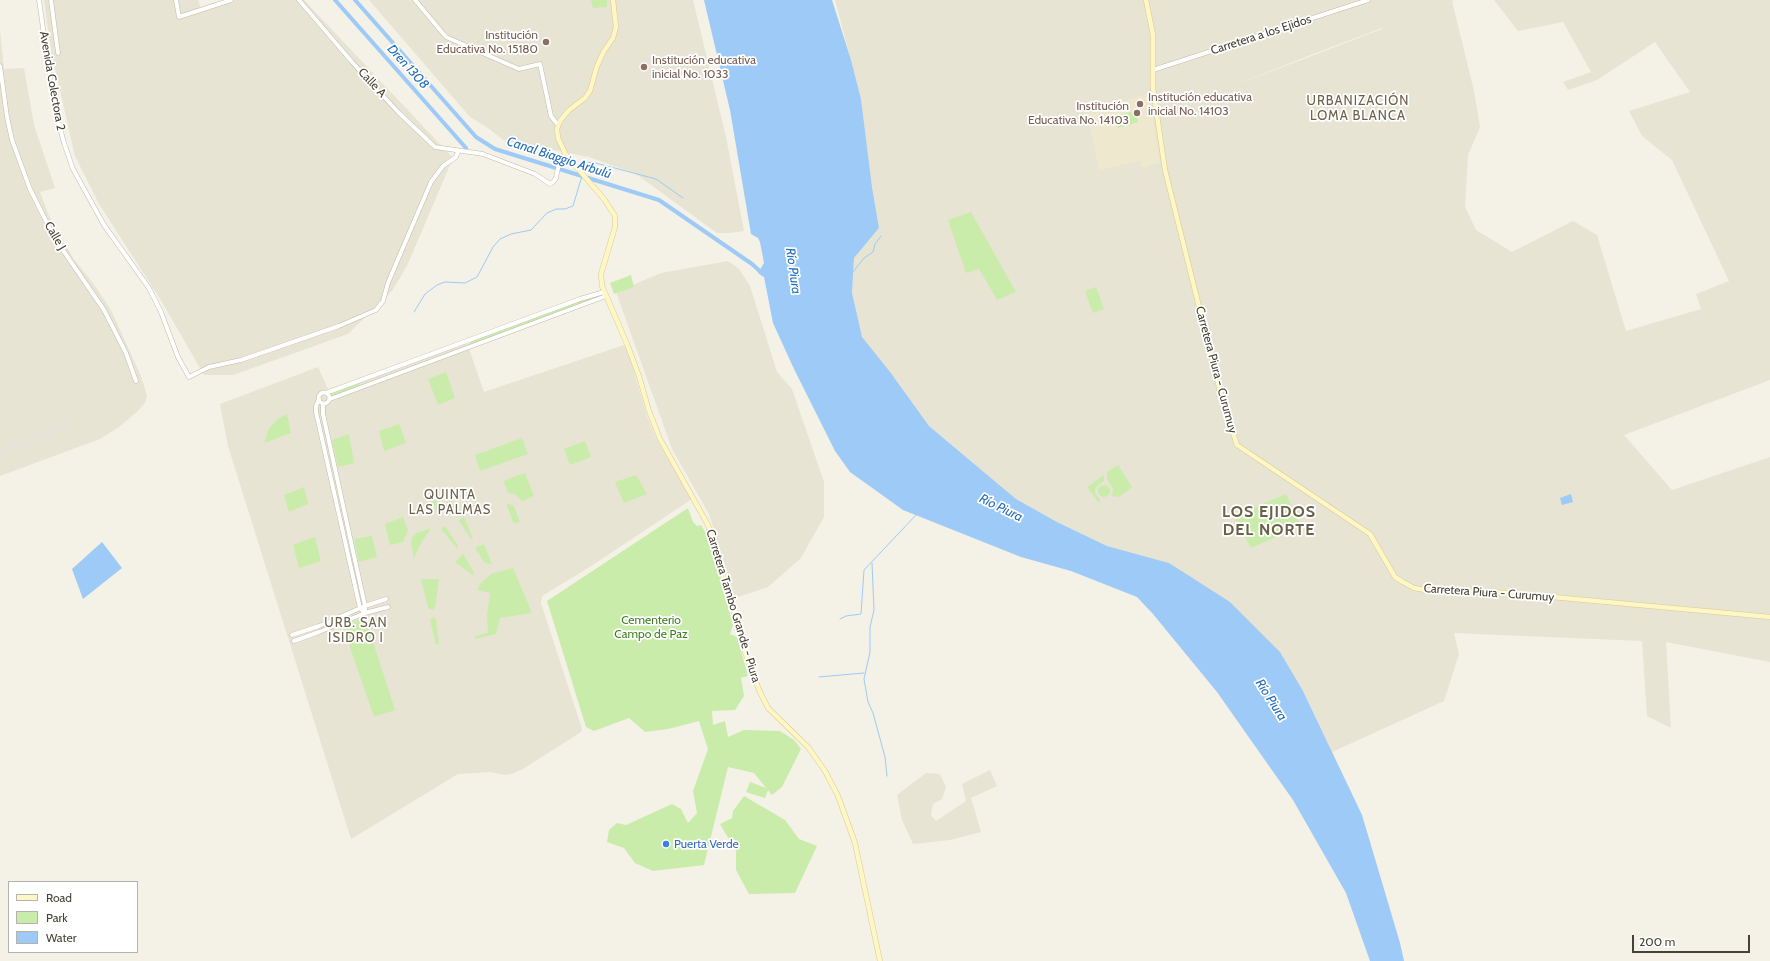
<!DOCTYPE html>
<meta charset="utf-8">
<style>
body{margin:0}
#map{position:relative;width:1770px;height:961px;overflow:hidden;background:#f4f1e6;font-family:Cabin,sans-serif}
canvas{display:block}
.legend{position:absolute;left:8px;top:881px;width:130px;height:72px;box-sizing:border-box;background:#fff;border:1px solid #b5b3ae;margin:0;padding:5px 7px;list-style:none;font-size:12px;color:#474234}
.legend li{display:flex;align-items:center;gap:8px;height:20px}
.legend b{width:20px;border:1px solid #b5b3ae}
.scale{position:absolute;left:1632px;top:935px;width:118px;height:18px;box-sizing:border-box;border:2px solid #474234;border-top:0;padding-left:5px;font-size:12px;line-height:14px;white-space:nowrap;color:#474234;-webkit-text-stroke:3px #fff;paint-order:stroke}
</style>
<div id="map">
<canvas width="1770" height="961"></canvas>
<ul class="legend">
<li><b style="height:5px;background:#fff6c5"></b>Road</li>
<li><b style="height:11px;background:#c9ecab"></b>Park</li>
<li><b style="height:11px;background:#9dcaf6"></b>Water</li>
</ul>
<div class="scale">200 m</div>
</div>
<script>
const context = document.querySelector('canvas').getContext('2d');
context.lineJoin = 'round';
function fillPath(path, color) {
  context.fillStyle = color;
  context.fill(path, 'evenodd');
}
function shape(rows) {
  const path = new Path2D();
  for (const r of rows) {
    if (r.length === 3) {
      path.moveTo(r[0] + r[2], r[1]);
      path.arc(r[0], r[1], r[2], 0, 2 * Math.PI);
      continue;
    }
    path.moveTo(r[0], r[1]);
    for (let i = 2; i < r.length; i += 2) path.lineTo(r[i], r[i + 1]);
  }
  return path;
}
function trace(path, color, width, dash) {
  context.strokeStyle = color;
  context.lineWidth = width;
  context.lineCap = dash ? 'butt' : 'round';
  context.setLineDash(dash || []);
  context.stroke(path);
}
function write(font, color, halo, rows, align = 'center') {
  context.font = font + ' Cabin,sans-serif';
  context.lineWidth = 3.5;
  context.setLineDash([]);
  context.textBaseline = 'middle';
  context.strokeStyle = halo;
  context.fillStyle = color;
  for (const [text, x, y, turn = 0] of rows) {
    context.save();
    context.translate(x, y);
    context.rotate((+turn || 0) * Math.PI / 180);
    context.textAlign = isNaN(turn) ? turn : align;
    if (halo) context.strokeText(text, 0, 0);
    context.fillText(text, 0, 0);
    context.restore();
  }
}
const residential = shape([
 [44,0,198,0,201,9,226,0,304,0,453,158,407,266,392,291,348,334,233,375,204,375,162,302,99,204,75,156,51,51],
 [369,0,693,0,726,137,744,231,729,233,717,233,636,174,589,157,503,140,488,128,470,117],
 [835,0,1455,0,1452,1,1474,91,1480,127,1468,155,1465,207,1476,230,1512,252,1573,221,1597,235,1626,331,1701,309,1696,294,1729,281,1672,160,1642,136,1629,111,1690,92,1655,42,1597,80,1568,90,1563,82,1591,72,1563,22,1518,31,1494,0,1770,0,1770,380,1624,435,1672,490,1770,457,1770,662,1666,642,1671,728,1647,716,1642,641,1454,633,1459,654,1444,701,1332,752,1306,697,1280,652,1169,563,1107,546,1057,522,1016,499,929,426,861,337,852,293,854,258,879,228,872,187,861,99],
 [1382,28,1382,29,1233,86,1308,56],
 [0,30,4,69,24,68,34,125,55,188,40,192,49,216,73,258,93,283,111,310,141,376,147,396,145,403,139,410,119,427,100,439,0,476],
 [728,261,739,269,750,286,777,372,792,389,824,482,824,517,801,558,768,587,735,598,709,514,672,449,616,292,661,273],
 [466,340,484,392,624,345,630,358,647,416,656,438,692,499,588,568,542,596,541,603,582,729,581,732,523,769,511,774,505,775,490,772,458,774,351,839,228,446,220,404,318,367,328,389],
 [990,770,997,786,971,798,981,832,950,840,913,844,902,820,897,795,926,773,940,774,946,787,942,799,933,804,931,815,936,821,966,801,962,784]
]);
const education = shape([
 [1149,93,1160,163,1141,168,1140,161,1099,170,1088,114]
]);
const green = shape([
 [591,0,607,0,607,7,593,8],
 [1135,111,1138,122,1118,128,1114,116],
 [971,212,1016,292,997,300,979,269,966,273,948,220],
 [631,275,634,287,614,294,610,283],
 [1096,287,1104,309,1093,313,1085,291],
 [597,297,597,298,466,346,473,340,580,301],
 [446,372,455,398,438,405,428,379],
 [359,383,360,386,332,397,329,394],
 [287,414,291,433,264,443,269,428,279,418],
 [399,424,406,443,384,451,379,431],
 [349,434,354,463,338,467,332,440],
 [522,438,528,454,480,471,475,455],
 [585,441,591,457,570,465,564,449],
 [1118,465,1132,487,1119,497,1112,496,1113,489,1107,479,1107,472],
 [525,473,534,496,522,501,515,494,508,493,503,481],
 [636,475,647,494,624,503,615,482],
 [1104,475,1104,481,1098,485,1095,489,1095,493,1100,500,1099,503,1087,487],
 [1104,491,6],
 [304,487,308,504,289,512,284,495],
 [451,490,454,498,451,499,455,510,450,508,445,498,446,492],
 [1286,494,1301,526,1251,548,1234,516],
 [434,497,442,514,439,516,435,506,433,506,429,498],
 [506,503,514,506,520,522,514,524],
 [688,508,693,522,697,526,701,525,710,541,733,625,730,634,737,637,748,676,741,678,744,696,735,710,712,711,713,725,725,721,728,737,744,730,780,731,794,740,801,749,782,787,772,795,768,790,765,798,746,792,750,782,766,788,754,773,728,767,704,865,653,871,635,863,624,848,607,842,609,830,617,823,626,825,672,804,681,809,688,823,697,813,693,791,708,749,699,721,668,729,645,732,629,718,594,731,586,727,547,601],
 [403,517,408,530,403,542,390,545,385,524],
 [464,517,473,539,472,540,459,521,460,519],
 [445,526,458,546,457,548,441,529],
 [431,528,421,543,414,558,411,543,412,538,416,533],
 [372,536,377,557,359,562,354,539],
 [315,537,321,561,299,568,293,545],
 [484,544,492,565,484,562,476,549,476,547],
 [463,554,473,571,474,576,455,562],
 [513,568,532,613,500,618,496,634,476,639,475,636,488,633,487,615,490,593,477,590,480,584,491,574],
 [421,579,439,579,435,608,433,610,428,608],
 [365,617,395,710,374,717,343,627],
 [434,617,436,620,439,644,436,645,430,620],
 [744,796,785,820,799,839,817,846,795,893,749,894,736,870,736,851,720,824,732,818,733,811]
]);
const parking = shape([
 [71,423,73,425,0,453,0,450]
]);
const water = shape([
 [704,0,832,0,851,60,861,99,872,187,879,228,854,258,852,293,862,337,890,372,929,426,1016,499,1057,522,1107,546,1169,563,1230,602,1280,652,1303,691,1362,815,1400,943,1404,961,1370,961,1346,893,1293,800,1217,692,1153,614,1137,597,1071,571,1021,557,903,510,850,472,835,451,794,369,773,323,764,277,758,273,764,263,760,242,758,238,751,234,730,110],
 [1571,494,1573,502,1562,505,1560,498],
 [102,542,122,568,83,599,72,569]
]);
const stream = shape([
 [585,168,587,163,592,162,656,179,683,198],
 [853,272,864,258,873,252,875,244,881,236],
 [414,312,425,294,437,285,445,282,465,283,477,277,493,247,500,239,511,234,531,230,547,213,556,209,565,209,573,206,582,176],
 [872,563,874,610,870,627,870,652,864,679,868,702,873,713,885,757,887,776],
 [840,619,846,616,861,614,864,570,917,514],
 [819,677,864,673]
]);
const canal = shape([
 [335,0,466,148],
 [355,0,476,137,495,149,659,200,752,264,763,274]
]);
const tertiary = shape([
 [39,0,54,105,64,143,73,169,104,225,149,288,161,312,178,357,189,377,209,367,241,360,339,326,376,310,383,301,388,283,396,264,431,182,443,166,456,157,458,151],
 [51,0,58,53],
 [176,0,179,17,231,0],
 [299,0,352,62,398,112,435,147,483,154,535,174,550,184,553,182,556,178,560,158,566,155],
 [415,0,446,37,519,69,540,64,551,116,558,125],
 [0,66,7,117,12,140,30,189,54,237,104,310,126,353,136,381],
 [1153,70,1368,0],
 [324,398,5.5],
 [326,393,580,299,604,292],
 [319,399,316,406,316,412,360,608,365,613,365,606,323,414,323,404],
 [330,399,606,296],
 [292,635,319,626,365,606,386,599],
 [294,641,319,632,365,613,388,607]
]);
const secondary = shape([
 [613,0,616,27,613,38,604,51,597,66,590,91,585,98,569,110,560,121,557,129,558,138,566,155,604,199,615,216,615,227,601,274,602,286,627,344,639,376,649,411,660,439,708,525,749,665,760,692,768,708,808,747,825,771,838,796,855,843,880,961],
 [1146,0,1153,35,1153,88,1165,170,1222,399,1237,445,1370,534,1395,577,1403,582,1414,588,1426,590,1509,593,1770,617]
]);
const markers = [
 [546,42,4,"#8d6e63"],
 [644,67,4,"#8d6e63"],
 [1140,104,4,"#8d6e63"],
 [1137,113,4,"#8d6e63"],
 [666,844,4,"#3f7fe0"]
];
const educationNames = [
 ["Institución",538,35],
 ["Educativa No. 15180",538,49],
 ["Institución educativa",652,60,"left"],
 ["inicial No. 1033",652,74,"left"],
 ["Institución educativa",1148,97,"left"],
 ["inicial No. 14103",1148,111,"left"],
 ["Institución",1129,106],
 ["Educativa No. 14103",1129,120]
];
const streetNames = [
 ["Carretera a los Ejidos",1261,35,-18],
 ["Avenida Colectora 2",52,81,80],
 ["Calle A",372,83,47],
 ["Calle J",55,236,60],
 ["Carretera Piura - Curumuy",1216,370,75],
 ["Carretera Piura - Curumuy",1489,593,4],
 ["Carretera Tambo Grande - Piura",733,606,73]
];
const parkNames = [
 ["Cementerio",651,620],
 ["Campo de Paz",651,634]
];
const shopNames = [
 ["Puerta Verde",674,844]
];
const waterNames = [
 ["Dren 1308",408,67,48],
 ["Canal Biaggio Arbulú",559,158,18],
 ["Río Piura",793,271,82],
 ["Río Piura",1001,508,26],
 ["Río Piura",1271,700,57]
];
const neighbourhoodNames = [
 ["URBANIZACIÓN",1358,101],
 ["LOMA BLANCA",1358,116],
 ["QUINTA",450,495],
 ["LAS PALMAS",450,510],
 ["URB. SAN",356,623],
 ["ISIDRO I",356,638]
];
const districtNames = [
 ["LOS EJIDOS",1269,512],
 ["DEL NORTE",1269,530]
];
fillPath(residential, '#e8e4d3');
fillPath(education, '#eee8ce');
fillPath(green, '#c9ecab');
fillPath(parking, '#e5e3de');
fillPath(water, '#9dcaf6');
trace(stream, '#9dcaf6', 1);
trace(canal, '#9dcaf6', 4);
trace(tertiary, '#c0baa7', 5);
trace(secondary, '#d7cb92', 5.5);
trace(tertiary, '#fff', 4);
trace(secondary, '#fff6c5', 4.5);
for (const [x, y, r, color] of markers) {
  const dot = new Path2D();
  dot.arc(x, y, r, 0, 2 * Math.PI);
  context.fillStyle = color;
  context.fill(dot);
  trace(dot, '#fff', 1.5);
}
write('12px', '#785e54', '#fff', educationNames, 'right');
write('12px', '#474234', '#fff', streetNames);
write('12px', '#3d7e23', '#fff', parkNames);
write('12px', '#366cbe', '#fff', shopNames, 'left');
write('italic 13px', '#256fbb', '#fff', waterNames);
context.letterSpacing = '1px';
write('13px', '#6b614b', '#fff', neighbourhoodNames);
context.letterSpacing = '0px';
context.letterSpacing = '1px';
write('bold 16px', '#6b614b', '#fff', districtNames);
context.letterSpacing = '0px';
</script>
